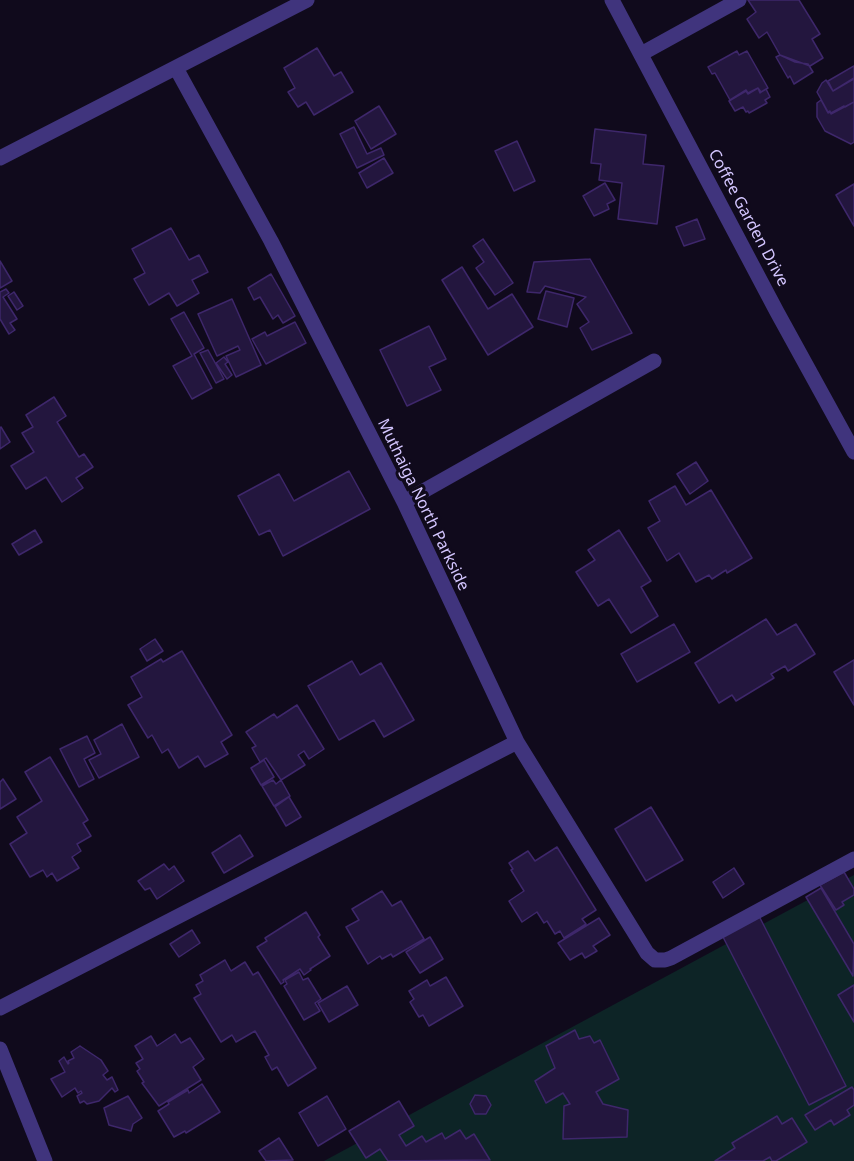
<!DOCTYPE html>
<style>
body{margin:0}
canvas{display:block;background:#100a1c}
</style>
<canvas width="854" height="1161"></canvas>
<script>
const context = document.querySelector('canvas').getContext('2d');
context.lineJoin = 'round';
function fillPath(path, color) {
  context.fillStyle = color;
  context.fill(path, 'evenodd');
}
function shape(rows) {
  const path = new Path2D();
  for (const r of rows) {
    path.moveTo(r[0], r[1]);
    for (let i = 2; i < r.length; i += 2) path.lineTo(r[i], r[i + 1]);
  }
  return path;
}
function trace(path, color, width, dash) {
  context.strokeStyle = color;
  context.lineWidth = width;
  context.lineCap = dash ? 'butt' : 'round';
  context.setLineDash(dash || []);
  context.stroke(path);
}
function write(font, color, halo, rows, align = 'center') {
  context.font = font + ' "Noto Sans",sans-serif';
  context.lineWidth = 6;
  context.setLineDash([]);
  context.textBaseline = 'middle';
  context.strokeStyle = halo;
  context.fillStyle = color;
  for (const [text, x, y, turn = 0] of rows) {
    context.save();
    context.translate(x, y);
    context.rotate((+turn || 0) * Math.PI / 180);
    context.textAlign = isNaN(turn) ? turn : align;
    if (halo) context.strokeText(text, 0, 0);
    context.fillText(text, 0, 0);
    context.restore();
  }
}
const green = shape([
 [854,875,854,1161,324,1161]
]);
const building = shape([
 [748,0,799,0,820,34,812,39,823,58,810,66,780,55,767,32,759,38,747,19,756,12,748,0],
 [317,48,334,76,341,72,353,92,314,115,306,102,298,107,288,92,295,88,284,68,317,48],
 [737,51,739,55,747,51,768,88,761,92,758,88,748,93,746,90,730,100,715,73,712,74,708,67,737,51],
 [780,55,795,62,808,64,813,72,794,84,790,76,788,78,776,57,780,55],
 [854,66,854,78,833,91,828,81,854,66],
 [854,79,854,102,845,107,844,106,831,113,830,111,828,112,817,92,822,83,826,80,833,91,854,79],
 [758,88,760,93,766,89,770,97,765,100,767,103,749,113,748,111,746,112,743,107,735,111,729,101,746,91,748,94,758,88],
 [821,100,828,113,830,112,831,114,854,102,854,142,851,144,825,131,817,117,817,103,821,100],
 [379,106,396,134,371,149,355,121,379,106],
 [354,127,367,154,381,148,384,155,357,168,340,134,354,127],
 [595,129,646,135,643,164,664,166,657,224,618,219,622,183,599,180,601,164,591,163,595,129],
 [517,141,535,181,514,191,495,151,517,141],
 [384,158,393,173,367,188,359,173,384,158],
 [605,183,615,200,607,204,609,209,594,216,583,196,605,183],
 [854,184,854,226,836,195,854,184],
 [697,219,705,239,684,246,676,227,697,219],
 [171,228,189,260,199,255,208,272,192,280,199,293,177,306,169,293,149,305,134,279,145,273,132,249,171,228],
 [483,239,513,283,495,295,476,268,484,262,473,246,483,239],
 [590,259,632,333,592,350,580,328,589,322,577,304,586,297,545,286,540,293,527,292,534,262,590,259],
 [0,261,12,281,0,288,0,261],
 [462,267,488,309,512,294,533,327,488,355,442,280,462,267],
 [271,274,295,316,283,323,278,315,273,319,260,297,254,300,248,288,271,274],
 [6,289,9,293,3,297,17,319,10,323,15,330,9,334,0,319,0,292,6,289],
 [546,291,574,298,567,327,538,319,546,291],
 [14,292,23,306,17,310,8,296,14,292],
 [232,299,261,365,236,377,226,356,240,350,238,346,217,356,198,314,232,299],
 [184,312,204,348,194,354,212,388,192,399,173,366,192,356,171,319,184,312],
 [295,322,306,343,266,364,252,339,265,332,267,336,295,322],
 [429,326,446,359,429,367,441,390,407,406,380,350,429,326],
 [208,350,224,379,216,383,200,353,208,350],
 [224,357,228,362,225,364,232,375,227,379,216,363,224,357],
 [54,397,66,416,57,422,79,457,84,454,93,467,76,478,83,488,62,502,46,477,26,489,11,466,34,452,22,433,33,427,26,415,54,397],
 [1,427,10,442,0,449,0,428,1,427],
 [696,462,708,481,690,494,677,474,696,462],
 [349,471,370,509,283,556,270,530,259,535,238,496,279,474,294,501,349,471],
 [675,486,686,505,711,490,752,558,727,573,726,570,712,579,709,575,696,582,679,553,667,561,648,528,660,521,649,501,675,486],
 [35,530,42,542,19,555,12,544,35,530],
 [619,530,651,581,641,587,658,616,631,633,609,599,598,606,576,572,595,560,588,550,619,530],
 [766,619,777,635,796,624,815,654,788,671,785,666,771,674,774,678,736,701,732,695,719,703,695,663,766,619],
 [674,624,690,652,637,682,621,654,674,624],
 [155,639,163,651,147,661,140,649,155,639],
 [182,651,232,735,221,742,228,754,205,767,198,756,179,768,168,749,162,753,152,735,148,738,128,705,142,697,131,677,161,659,163,662,182,651],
 [854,660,854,705,834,672,854,660],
 [352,661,360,675,381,663,414,720,384,737,374,720,339,740,308,686,352,661],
 [297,705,324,749,309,759,304,751,298,755,305,765,281,780,266,758,260,762,252,748,256,746,246,732,274,714,277,718,297,705],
 [122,724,139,757,99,778,89,760,101,754,94,740,122,724],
 [87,736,95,753,84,759,94,779,79,787,60,749,87,736],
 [50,757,88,820,83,823,91,836,77,844,81,851,72,857,79,868,57,881,52,873,47,877,43,870,30,877,10,844,27,833,17,817,42,801,25,772,50,757],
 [264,760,274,777,261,785,251,768,264,760],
 [3,779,16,799,0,809,0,782,3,779],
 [273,780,276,784,281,780,290,796,274,806,262,786,273,780],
 [289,797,301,817,286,826,275,807,289,797],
 [651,807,683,860,646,881,615,829,651,807],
 [240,835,253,856,224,873,212,853,240,835],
 [557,847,596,910,582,919,586,924,564,938,560,931,555,934,547,921,544,923,537,912,522,922,509,901,524,891,511,870,513,869,509,863,528,851,535,861,557,847],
 [164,864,169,870,174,866,184,881,157,899,150,888,145,890,138,881,164,864],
 [734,868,744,884,723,898,713,882,734,868],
 [844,872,854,889,854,895,842,902,844,905,836,910,820,885,844,872],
 [821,888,854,944,853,976,806,897,821,888],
 [382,891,392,906,401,901,424,939,393,957,391,954,382,959,380,956,368,964,346,927,359,920,352,909,382,891],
 [306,912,320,935,318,937,330,956,310,969,311,970,304,975,300,969,283,980,284,982,281,984,257,947,267,941,265,938,306,912],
 [759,916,846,1086,809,1105,722,935,759,916],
 [599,918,610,935,593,946,597,951,585,958,582,953,570,960,558,943,599,918],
 [192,930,200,943,179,957,170,944,192,930],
 [430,937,443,959,420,973,406,952,430,937],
 [225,960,231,971,245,962,253,975,258,972,316,1068,288,1086,277,1067,272,1070,265,1057,269,1055,255,1031,236,1042,232,1035,221,1042,194,998,201,994,196,985,203,981,200,975,225,960],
 [299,972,303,980,308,978,321,999,315,1003,320,1011,304,1020,284,986,287,984,285,980,299,972],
 [446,977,463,1006,429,1026,423,1015,419,1017,410,1002,414,999,409,991,427,980,430,986,446,977],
 [854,985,854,1022,838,995,854,985],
 [347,986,358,1005,329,1022,318,1003,347,986],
 [575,1030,579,1039,590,1036,594,1043,600,1040,619,1079,596,1092,603,1104,628,1110,627,1137,563,1139,564,1106,570,1104,563,1093,546,1103,535,1081,555,1068,546,1046,575,1030],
 [175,1034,181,1043,190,1038,204,1059,193,1067,201,1080,159,1106,142,1083,144,1082,137,1071,140,1069,136,1063,143,1059,135,1046,151,1036,157,1046,175,1034],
 [80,1046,101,1060,108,1071,103,1075,107,1080,112,1077,118,1090,115,1092,112,1088,99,1101,87,1104,84,1101,80,1103,77,1096,82,1093,81,1091,78,1093,75,1088,62,1097,51,1079,65,1072,59,1061,64,1057,68,1064,69,1063,68,1061,74,1058,71,1052,80,1046],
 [202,1084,220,1112,186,1133,185,1131,174,1137,158,1111,169,1104,168,1102,188,1090,189,1093,202,1084],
 [852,1087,854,1090,854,1105,847,1110,850,1115,834,1125,831,1120,815,1130,805,1115,852,1087],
 [475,1095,486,1096,491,1105,486,1114,475,1114,470,1104,475,1095],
 [128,1096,142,1118,133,1124,131,1131,109,1125,104,1108,128,1096],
 [327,1096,346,1129,318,1146,299,1113,327,1096],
 [399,1101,414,1126,399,1135,406,1146,422,1136,426,1142,442,1133,445,1139,460,1130,466,1139,474,1134,490,1160,388,1161,380,1149,366,1158,349,1131,399,1101],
 [777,1116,782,1124,792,1118,807,1142,776,1161,772,1161,770,1157,763,1161,715,1161,735,1148,732,1143,777,1116],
 [279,1138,293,1160,266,1161,259,1151,279,1138]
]);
const minor = shape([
 [612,0,777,312,854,452],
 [641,54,739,0],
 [176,68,271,241,404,502,517,742,647,953,655,960,665,960,671,958,854,859],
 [0,158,307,0],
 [404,502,654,361],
 [0,1008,517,742],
 [0,1049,45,1161]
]);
const streetNames = [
 ["Coffee Garden Drive",748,218,62],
 ["Muthaiga North Parkside",423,505,64]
];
fillPath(green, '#0d2426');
fillPath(building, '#23163e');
trace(building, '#3e276b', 1.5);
trace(minor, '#40347d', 15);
write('16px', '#d4c6ff', '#100a1c', streetNames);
</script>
